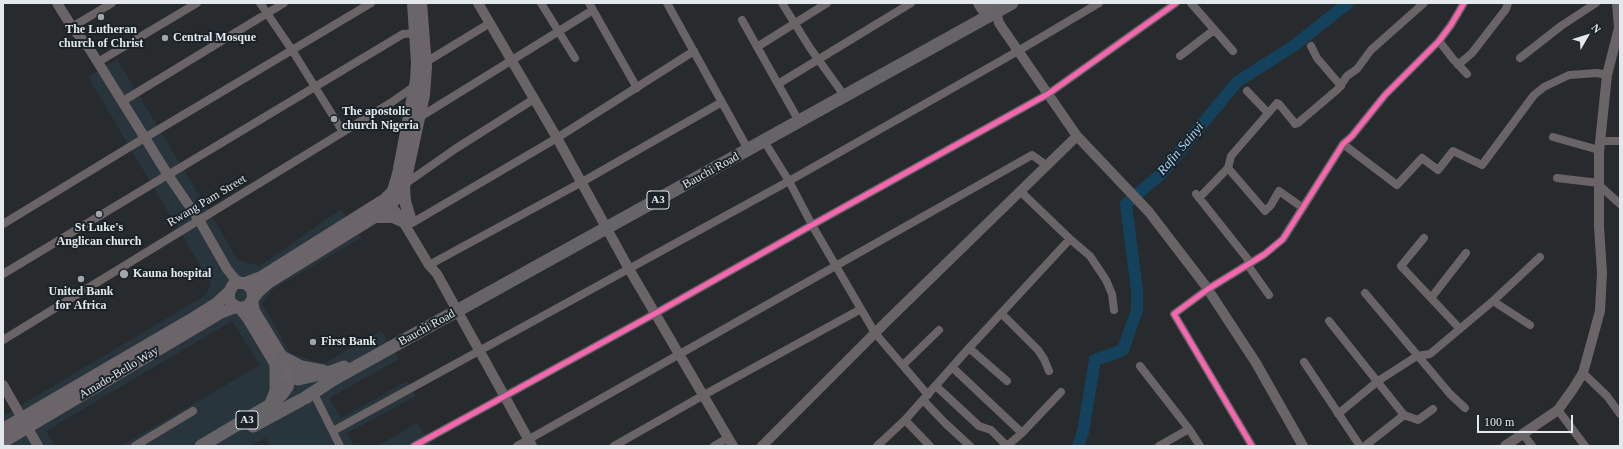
<!DOCTYPE html>
<style>
body{margin:0}
#map{position:relative;width:1623px;height:449px;overflow:hidden;background:#272b2e;font-family:Georgia,serif}
canvas{display:block}
.frame{position:absolute;inset:0;border:4px solid #e2e8ec;pointer-events:none}
.north{position:absolute;left:1567px;top:16px;width:40px;height:40px;-webkit-text-stroke:3px #1a2227;paint-order:stroke;rotate:51deg;font-size:11px;font-weight:700;line-height:16px;text-align:center;color:#e2e8ec}
.north::after{content:'';display:block;margin:auto;width:14px;height:18px;background:#e2e8ec;clip-path:polygon(50% 0,100% 100%,50% 72%,0 100%)}
.scale{position:absolute;left:1477px;top:415px;width:96px;height:18px;box-sizing:border-box;border:2px solid #e2e8ec;border-top:0;padding-left:5px;font-size:12px;line-height:14px;white-space:nowrap;color:#e2e8ec;-webkit-text-stroke:3px #1a2227;paint-order:stroke}
</style>
<div id="map">
<canvas width="1623" height="449"></canvas>
<div class="frame"></div>
<div class="north">N</div>
<div class="scale">100 m</div>
</div>
<script>
const context = document.querySelector('canvas').getContext('2d');
context.lineJoin = 'round';
function fillPath(path, color) {
  context.fillStyle = color;
  context.fill(path, 'evenodd');
}
function shape(rows) {
  const path = new Path2D();
  for (const r of rows) {
    path.moveTo(r[0], r[1]);
    for (let i = 2; i < r.length; i += 2) path.lineTo(r[i], r[i + 1]);
  }
  return path;
}
function trace(path, color, width, dash) {
  context.strokeStyle = color;
  context.lineWidth = width;
  context.lineCap = dash ? 'butt' : 'round';
  context.setLineDash(dash || []);
  context.stroke(path);
}
function write(font, color, halo, rows, align = 'center') {
  context.font = font + ' Georgia,serif';
  context.lineWidth = 4;
  context.setLineDash([]);
  context.textBaseline = 'middle';
  context.strokeStyle = halo;
  context.fillStyle = color;
  for (const [text, x, y, turn = 0] of rows) {
    context.save();
    context.translate(x, y);
    context.rotate((+turn || 0) * Math.PI / 180);
    context.textAlign = isNaN(turn) ? turn : align;
    if (halo) context.strokeText(text, 0, 0);
    context.fillText(text, 0, 0);
    context.restore();
  }
}
const built = shape([
 [117,59,238,260,260,266,341,209,361,238,273,289,262,304,290,353,323,364,381,331,399,359,329,398,341,418,407,381,416,396,347,433,354,446,270,446,265,438,250,446,121,446,260,365,232,321,46,431,55,446,3,446,3,416,206,295,211,284,88,77],
 [417,423,432,446,378,446]
]);
const river = shape([
 [1078,446,1083,432,1095,360,1123,350,1137,310,1137,290,1126,204,1162,173,1237,82,1295,45,1348,3]
]);
const minor = shape([
 [260,3,292,50,343,132],
 [541,3,575,58],
 [589,3,637,88],
 [667,3,745,144],
 [782,3,810,48,841,91],
 [1191,3,1233,51],
 [742,20,796,116],
 [72,27,112,3],
 [1439,41,1453,59,1467,74],
 [1311,46,1317,58,1341,86],
 [757,47,827,3],
 [1180,56,1214,30],
 [1520,58,1561,26,1596,3],
 [98,62,197,3],
 [426,62,490,23],
 [1458,65,1472,53,1506,9,1508,3],
 [778,84,911,3],
 [1247,91,1268,113],
 [123,101,284,3],
 [420,117,593,10],
 [1553,137,1599,150],
 [764,141,789,181,812,225,875,333,928,395],
 [1601,141,1620,141],
 [1343,144,1397,185,1422,158,1438,170,1453,151,1482,165,1534,95,1544,87,1569,75,1597,73,1607,75],
 [1228,168,1265,211,1271,205,1279,191,1303,208],
 [168,175,403,34,419,33],
 [1557,178,1599,183],
 [403,184,405,184,455,149,534,99],
 [1599,185,1620,204],
 [1020,191,1070,239,1090,256,1106,280,1112,294,1114,310],
 [1196,194,1250,262],
 [1199,198,1228,168,1231,156,1277,103,1279,104,1293,121,1295,124,1298,123,1338,89,1347,76,1357,69,1371,50,1424,3],
 [412,223,557,138,694,51],
 [3,224,141,140,371,3],
 [1424,238,1401,266,1460,329],
 [1247,264,1269,295],
 [429,265,582,182,722,102],
 [3,274,164,177],
 [1365,293,1450,394,1465,408],
 [1431,298,1466,253],
 [1493,301,1530,325],
 [1001,313,1038,350,1044,359,1049,371],
 [1329,321,1404,415,1365,446],
 [3,340,392,102,409,90,417,88],
 [969,348,1007,381],
 [1304,362,1360,446],
 [903,365,939,330],
 [1140,366,1189,429,1200,446],
 [952,367,1022,433],
 [1583,373,1607,396,1620,414],
 [936,386,979,426,991,430,1007,446],
 [313,392,340,446],
 [923,400,945,423,970,446],
 [1558,410,1585,446],
 [1338,414,1378,381,1417,356,1430,354,1493,301,1540,257],
 [1404,415,1418,420,1433,409],
 [905,420,930,446],
 [333,431,789,181,1018,51,1099,3],
 [1523,434,1532,446],
 [135,446,193,411],
 [414,446,656,313,812,225,1048,94,1176,3],
 [517,446,1032,155,1046,165],
 [614,446,702,396,861,309],
 [714,446,728,438],
 [877,446,905,420,969,348,1070,239],
 [1007,446,1022,433,1061,392],
 [1159,446,1189,429],
 [1252,446,1174,314,1208,289,1265,254,1283,239,1343,144,1352,136,1385,95,1439,41,1451,25,1464,3]
]);
const tertiary = shape([
 [57,3,72,27,89,48,168,175,199,220,227,269,235,279,241,283],
 [478,3,557,138,629,269,733,446],
 [996,12,999,23,1003,29,1077,136,1149,212,1205,285,1256,363,1303,446],
 [385,200,399,215,429,265,437,274,532,446],
 [3,385,38,446],
 [762,446,887,321,1077,136],
 [1505,446,1558,410,1573,389,1583,373,1600,311,1602,273,1599,227,1599,152,1607,75,1619,28,1617,3]
]);
const primary = shape([
 [979,3,988,17],
 [990,3,996,12],
 [404,187,405,201,410,218],
 [375,217,393,217,404,222],
 [245,283,261,277,374,206,384,200,393,191,398,174,416,80,417,63,413,3],
 [253,297,252,289,245,283,237,283,233,285,229,292,229,300,232,304,238,308,247,307,258,292,268,283,375,217,390,205,400,195,404,187,424,95,426,67,421,3],
 [252,301,254,311,282,357,297,379],
 [240,308,248,318,288,385],
 [3,429,190,320,217,303,229,292],
 [3,442,220,313,236,307]
]);
const trunk = shape([
 [282,357,301,367,323,371],
 [298,379,330,372,344,367],
 [305,398,334,379,1012,3],
 [272,401,276,391,276,364],
 [253,426,301,400],
 [201,446,270,405,281,395,287,387]
]);
const cycleway = shape([
 [414,446,656,313,812,225,1048,94,1176,3],
 [1252,446,1174,314,1208,289,1265,254,1283,239,1343,144,1352,136,1385,95,1439,41,1451,25,1464,3]
]);
const markers = [
 [101,17,4,"#a1a6aa"],
 [165,38,4,"#a1a6aa"],
 [334,119,4,"#a1a6aa"],
 [99,214,4,"#a1a6aa"],
 [124,274,5,"#a1a6aa"],
 [81,279,4,"#a1a6aa"],
 [313,342,4,"#a1a6aa"]
];
const shields = [
 [658,200,22],
 [247,420,22]
];
const shieldNames = [
 ["A3",658,200],
 ["A3",247,420]
];
const poiNames = [
 ["The Lutheran",101,30,"center"],
 ["church of Christ",101,44,"center"],
 ["Central Mosque",173,38],
 ["The apostolic",342,112],
 ["church Nigeria",342,126],
 ["St Luke's",99,228,"center"],
 ["Anglican church",99,242,"center"],
 ["Kauna hospital",133,274],
 ["United Bank",81,292,"center"],
 ["for Africa",81,306,"center"],
 ["First Bank",321,342]
];
const streetNames = [
 ["Bauchi Road",711,171,-29],
 ["Rwang Pam Street",207,201,-31],
 ["Bauchi Road",427,328,-29],
 ["Amado-Bello Way",119,373,-31]
];
const waterNames = [
 ["Rafin Sainyi",1181,149,-50]
];
fillPath(built, '#28353d');
trace(river, '#14415c', 12);
trace(minor, '#6b6467', 8);
trace(tertiary, '#6b6467', 10);
trace(primary, '#6b6569', 12);
trace(trunk, '#676467', 13);
trace(cycleway, '#f766af', 5);
for (const [x, y, r, color] of markers) {
  const dot = new Path2D();
  dot.arc(x, y, r, 0, 2 * Math.PI);
  context.fillStyle = color;
  context.fill(dot);
  trace(dot, '#1a2227', 1.5);
}
for (const [x, y, w] of shields) {
  const box = new Path2D();
  box.roundRect(x - w / 2, y - 9, w, 18, 3);
  context.fillStyle = '#1a2227';
  context.fill(box);
  trace(box, '#e2e8ec', 1);
}
write('bold 11px', '#e2e8ec', null, shieldNames);
write('bold 12px', '#e2e8ec', '#1a2227', poiNames, 'left');
write('12px', '#e2e8ec', '#1a2227', streetNames);
write('italic 13px', '#a9dbff', '#1a2227', waterNames);
</script>
